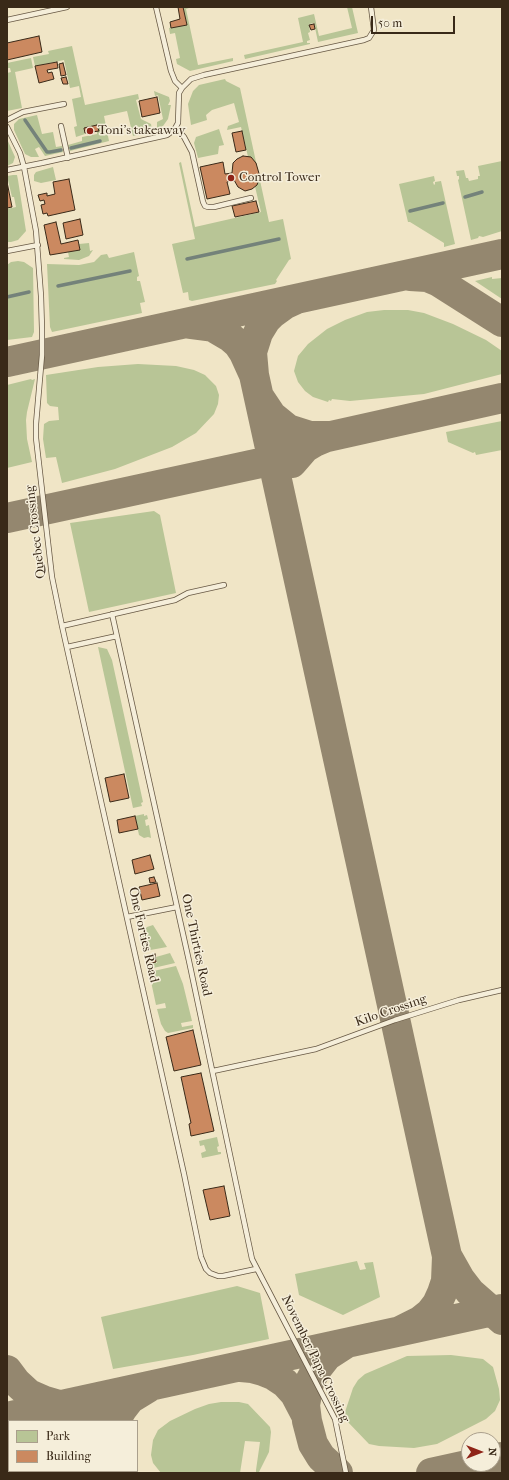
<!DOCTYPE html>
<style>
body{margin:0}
#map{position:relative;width:509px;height:1480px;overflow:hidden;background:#f0e5c6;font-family:"IM FELL French Canon",serif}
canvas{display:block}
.frame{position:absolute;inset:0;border:8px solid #392918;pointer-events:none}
.legend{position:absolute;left:8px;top:1420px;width:130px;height:52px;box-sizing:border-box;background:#f5eeda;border:1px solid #aa9f8c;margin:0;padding:5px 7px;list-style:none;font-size:12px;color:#392918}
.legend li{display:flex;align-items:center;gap:8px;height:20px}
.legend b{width:20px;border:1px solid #aa9f8c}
.north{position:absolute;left:461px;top:1432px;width:40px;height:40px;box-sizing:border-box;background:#f5eeda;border:1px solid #aa9f8c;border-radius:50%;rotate:90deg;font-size:11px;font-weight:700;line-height:16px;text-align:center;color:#392918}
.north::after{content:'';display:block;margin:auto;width:14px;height:18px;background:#8f2418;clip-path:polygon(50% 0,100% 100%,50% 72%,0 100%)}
.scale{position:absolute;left:371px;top:16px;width:84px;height:18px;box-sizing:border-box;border:2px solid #392918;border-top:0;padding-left:5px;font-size:12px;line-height:14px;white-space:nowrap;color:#392918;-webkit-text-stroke:3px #f5eeda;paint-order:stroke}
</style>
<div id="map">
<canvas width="509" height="1480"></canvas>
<div class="frame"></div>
<ul class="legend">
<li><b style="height:11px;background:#b8c596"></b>Park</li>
<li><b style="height:11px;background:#cb8960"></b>Building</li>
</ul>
<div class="north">N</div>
<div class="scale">50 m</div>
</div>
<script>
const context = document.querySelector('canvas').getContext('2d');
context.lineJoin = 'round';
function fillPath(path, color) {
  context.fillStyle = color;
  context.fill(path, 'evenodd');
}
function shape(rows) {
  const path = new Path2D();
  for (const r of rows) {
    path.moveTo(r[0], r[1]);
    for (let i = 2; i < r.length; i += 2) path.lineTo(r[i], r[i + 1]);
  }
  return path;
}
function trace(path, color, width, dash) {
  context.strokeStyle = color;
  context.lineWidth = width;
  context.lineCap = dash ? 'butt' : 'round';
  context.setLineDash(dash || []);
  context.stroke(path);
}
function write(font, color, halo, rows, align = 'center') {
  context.font = font + ' "IM FELL French Canon",serif';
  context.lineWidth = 3;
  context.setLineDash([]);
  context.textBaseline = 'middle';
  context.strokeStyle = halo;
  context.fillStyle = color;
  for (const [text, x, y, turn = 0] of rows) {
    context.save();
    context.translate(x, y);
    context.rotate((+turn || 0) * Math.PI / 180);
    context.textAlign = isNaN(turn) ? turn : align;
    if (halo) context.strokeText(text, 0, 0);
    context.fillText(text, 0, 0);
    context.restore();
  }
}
const green = shape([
 [183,7,192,7,186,9,198,65,233,58,233,61,190,71,177,64,176,59,180,58,175,33,170,34,169,28,187,25],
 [347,7,352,7,358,33,318,42,314,23,309,24,310,32,308,33,310,40,307,41,307,43,310,43,310,44,245,59,244,55,303,42,298,18,314,14,319,36,352,28],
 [72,46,85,105,138,94,139,99,136,100,141,119,151,124,152,130,150,132,133,136,127,111,104,116,109,141,70,151,68,145,82,141,82,137,97,134,97,131,98,130,97,126,84,128,85,134,76,137,74,127,77,126,72,99,81,97,79,86,70,88,64,60,35,66,33,57,49,54,48,51],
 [31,58,33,68,15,72,22,108,7,111,7,73,11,72,10,68,7,68,7,63],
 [225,79,226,81,240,88,269,222,283,219,291,259,289,260,276,280,277,281,275,284,192,301,189,300,188,292,183,293,172,244,195,239,179,163,181,162,195,227,261,212,241,127,227,130,228,126,239,122,234,103,212,110,206,115,207,120,191,125,188,104,193,91,199,85],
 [154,91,169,97,170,101,168,105,171,105,168,119,163,126,157,128,157,122,163,119,158,95,155,96],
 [37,115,42,134,53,132,56,147,62,146,63,152,45,156,39,147,35,149,39,157,31,157,25,154,14,130,14,124,19,119],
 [219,129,224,145,219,146,218,154,198,158,194,143,196,137],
 [7,139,15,157,13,163,7,166],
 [502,161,502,231,483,237,479,236,478,238,471,240,458,180,459,179,459,176,457,176,456,171,464,170,466,178,468,178,469,181,478,179,478,176,480,176,478,166],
 [53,167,56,180,41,183,34,181,34,175,36,172],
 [13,175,17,175,18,180,26,231,18,240,11,242,7,242,7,209,16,207,14,197,12,197,7,176],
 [434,176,435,181,433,182,434,185,435,184,435,182,441,181,455,244,444,247,444,243,410,222,408,222,399,184],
 [89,243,90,251,93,250,89,256,79,260,64,259,64,258,69,257,68,252,80,250,79,244],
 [134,252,139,276,137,277,137,281,140,281,145,302,140,303,142,313,52,332,50,327,47,264,79,265,94,262,101,255,107,254,109,258],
 [18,261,24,262,33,268,34,332,32,337,7,340,7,265,11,262],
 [492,277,492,279,502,278,502,299,475,281],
 [384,310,408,310,424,313,453,324,486,340,502,351,502,374,424,394,350,401,332,399,331,401,329,400,328,402,313,397,305,391,298,382,294,371,298,356,308,344,327,329,345,320,367,312],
 [138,364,176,366,194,370,205,375,216,386,219,395,218,404,214,414,196,433,172,447,115,469,62,483,56,457,46,458,43,439,44,424,49,421,59,420,58,407,50,406,47,403,46,375,98,367],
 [31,379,32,380,35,379,27,412,26,420,27,439,32,462,7,468,7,385],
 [502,421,502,450,476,455,475,452,473,453,448,442,446,432],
 [154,511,160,515,176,593,89,612,70,523],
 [98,647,107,649,112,660,143,802,141,803,142,806,133,808],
 [144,814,144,816,147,815,148,819,145,820,146,826,149,825,151,838,148,837,144,838,139,835,135,816],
 [153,925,167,947,145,951,141,934,147,927],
 [170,953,175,963,149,969,148,964,157,963,156,957],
 [176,966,183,984,192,1021,181,1023,182,1027,193,1025,193,1028,168,1033,165,1031,161,1024,157,1009,166,1008,165,1003,156,1005,149,972],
 [217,1137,219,1146,217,1147,218,1152,221,1152,221,1154,202,1158,201,1153,206,1151,204,1145,200,1146,199,1141],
 [357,1261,360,1270,366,1269,364,1263,373,1262,380,1297,343,1315,299,1295,295,1274],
 [237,1286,260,1293,269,1339,193,1355,113,1369,101,1317],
 [451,1355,483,1359,493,1367,499,1389,500,1400,495,1411,486,1419,437,1444,414,1448,379,1446,369,1444,346,1420,345,1412,353,1388,358,1380,365,1374,407,1356],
 [221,1402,239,1402,248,1404,270,1427,271,1432,269,1452,259,1472,256,1473,256,1470,260,1442,245,1441,240,1473,161,1473,153,1463,151,1455,153,1440,158,1430,170,1421,195,1409,209,1404],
 [46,1471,80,1471,80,1473,45,1473]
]);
const stream = shape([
 [25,120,47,152,50,152,61,150],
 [71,148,100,141],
 [465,197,482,192],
 [410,211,443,203],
 [187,259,279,239],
 [58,286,130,271],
 [7,297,29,292]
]);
const taxiway = shape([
 [410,276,427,277,439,282,502,322],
 [297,299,284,305,273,313,266,320,258,333,252,352,254,375,447,1256,446,1281,442,1293,437,1304,430,1313,420,1321,400,1331],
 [190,324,213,327,230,337,238,344,244,353,254,375],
 [7,362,502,254],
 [260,398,272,416,288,429,310,436,329,436],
 [292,463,305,448,315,442,327,437,502,398],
 [7,518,288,457,305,448],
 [447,1256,460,1279,470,1292,502,1320],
 [241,1367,252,1368,263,1371,273,1375,285,1383,295,1394,306,1415],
 [7,1370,16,1382,29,1394,45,1401,79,1411,94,1421],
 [7,1417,502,1309],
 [115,1421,123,1408,130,1399,148,1388],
 [7,1451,9,1470],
 [493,1459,502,1457],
 [114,1471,115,1473],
 [338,1473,321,1457,313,1444,307,1421,305,1405,309,1383,316,1370,327,1356,344,1345],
 [431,1473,472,1464]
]);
const building = shape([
 [178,7,183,7,187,25,171,28,170,22,180,19,178,7],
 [314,24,315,29,311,30,309,25,314,24],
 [39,36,42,52,7,60,7,43,39,36],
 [57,62,58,68,47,70,48,73,52,72,54,79,39,83,35,66,57,62],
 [63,63,66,75,61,76,59,64,63,63],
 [66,77,68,84,63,84,61,78,66,77],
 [157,97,160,113,142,117,139,101,157,97],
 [97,125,99,131,85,133,84,128,97,125],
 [242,131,246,150,236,152,232,133,242,131],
 [243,156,251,157,256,163,260,177,257,185,252,189,245,191,238,187,234,180,227,182,230,194,207,199,200,167,223,162,225,174,232,173,233,163,237,159,243,156],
 [69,179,75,210,48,216,47,213,43,214,41,205,45,204,44,200,40,201,38,195,47,193,47,196,55,194,53,182,69,179],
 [7,182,12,207,7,208,7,182],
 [256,201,259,212,235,217,232,206,256,201],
 [80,219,83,235,66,239,63,223,80,219],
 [56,222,61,244,78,240,80,250,50,255,44,225,56,222],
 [124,774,129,798,110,802,105,778,124,774],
 [135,816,138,829,119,833,117,820,135,816],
 [150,855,154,869,135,874,132,860,150,855],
 [154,877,156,882,150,883,149,878,154,877],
 [157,883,160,896,142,900,139,887,157,883],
 [155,954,156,962,148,964,147,956,155,954],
 [193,1030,201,1065,174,1071,166,1037,193,1030],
 [201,1073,214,1131,191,1136,189,1124,191,1123,181,1077,201,1073],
 [224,1186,230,1216,210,1220,203,1190,224,1186]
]);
const service = shape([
 [156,7,171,71,175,81,182,88],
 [7,20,67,7],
 [7,120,23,112,64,104],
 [61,126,68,158],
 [7,127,20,153,24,167,36,231,41,296,42,329,42,355,36,424,36,438,52,577,62,626,184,1174,201,1257,206,1269,210,1273,218,1276,223,1276,256,1269],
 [176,128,184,137,192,152,203,202,205,206,208,207,214,207,251,198],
 [7,170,42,163,167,135,174,130,178,123,179,93,182,88,191,79,204,75,364,40,369,38,374,30,371,7],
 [7,251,38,245],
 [112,614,189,961,252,1259,335,1419,346,1473],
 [62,626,175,600,188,593,224,585],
 [67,647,117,636],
 [127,917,177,907],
 [213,1071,316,1049,395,1020,459,1000,502,990]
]);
const markers = [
 [90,131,4,"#8f2418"],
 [231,178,4,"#8f2418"]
];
const poiNames = [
 ["Toni's takeaway",98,131],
 ["Control Tower",239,178]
];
const streetNames = [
 ["Quebec Crossing",36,532,-97],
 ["One Forties Road",143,935,77],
 ["One Thirties Road",196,945,78],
 ["Kilo Crossing",391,1011,-19],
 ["November/Papa Crossing",315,1359,64]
];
fillPath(green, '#b8c596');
trace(stream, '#74827a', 3.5);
trace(taxiway, '#94876f', 30);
fillPath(building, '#cb8960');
trace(building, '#392918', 1);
trace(service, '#675844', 6);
trace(service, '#f5eeda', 4.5);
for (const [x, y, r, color] of markers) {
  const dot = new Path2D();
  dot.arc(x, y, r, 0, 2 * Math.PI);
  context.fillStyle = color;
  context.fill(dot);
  trace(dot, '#f5eeda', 1.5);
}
write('13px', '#392918', '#f5eeda', poiNames, 'left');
write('13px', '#392918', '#f5eeda', streetNames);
</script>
